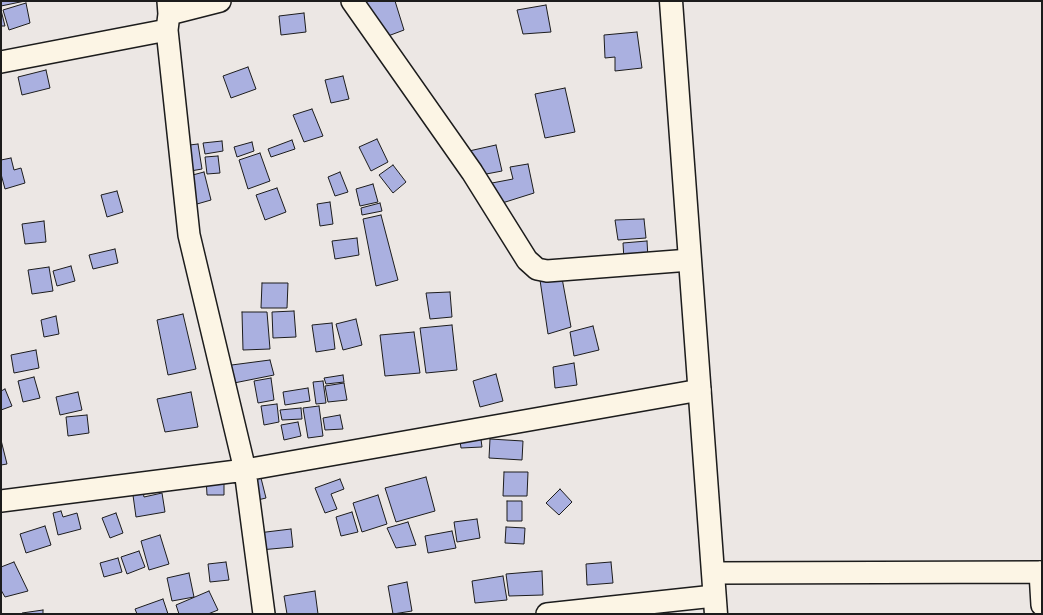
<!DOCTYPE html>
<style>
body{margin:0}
#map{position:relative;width:1043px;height:615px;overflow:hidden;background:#ece7e4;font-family:Itim,sans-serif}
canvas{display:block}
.frame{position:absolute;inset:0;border:2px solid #1c1c1c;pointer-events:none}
</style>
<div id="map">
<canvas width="1043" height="615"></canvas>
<div class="frame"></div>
</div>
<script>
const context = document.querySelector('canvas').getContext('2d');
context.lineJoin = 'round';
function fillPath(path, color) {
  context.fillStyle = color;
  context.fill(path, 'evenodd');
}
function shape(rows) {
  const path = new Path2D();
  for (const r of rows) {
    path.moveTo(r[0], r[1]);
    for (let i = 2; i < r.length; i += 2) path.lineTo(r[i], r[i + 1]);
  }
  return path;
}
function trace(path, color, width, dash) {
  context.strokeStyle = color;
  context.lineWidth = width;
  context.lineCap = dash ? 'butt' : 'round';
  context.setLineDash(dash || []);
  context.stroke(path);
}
const building = shape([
 [1,1,25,1,1,6,1,1],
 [360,1,395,1,404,30,372,42,360,1],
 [26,3,30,23,9,30,3,10,26,3],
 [546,5,551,32,523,34,517,10,546,5],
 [1,10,5,26,1,26,1,10],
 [304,13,306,32,281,35,279,16,304,13],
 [637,32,642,68,615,71,615,57,605,58,604,35,637,32],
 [248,67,256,89,231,98,223,76,248,67],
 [46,70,50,88,22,95,18,77,46,70],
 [343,76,349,99,331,103,325,80,343,76],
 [565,88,575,132,545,138,535,94,565,88],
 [312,109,323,136,304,142,293,115,312,109],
 [377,139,388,162,371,171,359,147,377,139],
 [292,140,295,149,271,157,268,149,292,140],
 [222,141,223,151,205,154,203,143,222,141],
 [252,142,254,151,237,157,234,147,252,142],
 [198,144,202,169,185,172,181,146,198,144],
 [496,145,502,171,481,175,469,151,496,145],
 [260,153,270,181,248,189,239,160,260,153],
 [218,156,220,173,207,174,205,157,218,156],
 [11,158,14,170,21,168,25,183,5,189,1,174,1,160,11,158],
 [528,164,534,193,499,204,492,183,513,179,510,167,528,164],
 [393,165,406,182,393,193,379,175,393,165],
 [204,172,211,200,190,206,185,177,204,172],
 [340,172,348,192,335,196,328,177,340,172],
 [373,184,378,202,360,206,356,189,373,184],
 [277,188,286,212,265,220,256,195,277,188],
 [117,191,123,212,107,217,101,195,117,191],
 [330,202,333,224,320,226,317,204,330,202],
 [380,203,382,211,362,215,361,208,380,203],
 [381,215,398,280,376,286,363,219,381,215],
 [644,219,646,238,618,240,615,220,644,219],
 [44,221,46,242,25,244,22,224,44,221],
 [357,238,359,255,335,259,332,241,357,238],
 [647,241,648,258,624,260,623,243,647,241],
 [115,249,118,263,93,269,89,255,115,249],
 [71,266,75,281,57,286,53,271,71,266],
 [49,267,53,291,32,294,28,270,49,267],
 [562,278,571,327,548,334,540,280,562,278],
 [262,283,288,283,287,308,261,308,262,283],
 [450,292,452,317,430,319,426,293,450,292],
 [294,311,296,337,273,338,272,312,294,311],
 [242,312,267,312,270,349,243,350,242,312],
 [183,314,196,369,168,375,157,320,183,314],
 [56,316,59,334,44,337,41,320,56,316],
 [356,319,362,345,343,350,336,324,356,319],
 [332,323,335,349,316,352,312,325,332,323],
 [452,325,457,370,426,373,420,328,452,325],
 [593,326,599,350,574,356,570,332,593,326],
 [414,332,420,373,385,376,380,335,414,332],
 [36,350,39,368,14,373,11,355,36,350],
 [270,360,274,375,229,384,224,366,270,360],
 [574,363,577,385,555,388,553,367,574,363],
 [496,374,503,401,480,407,473,381,496,374],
 [343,375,344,382,326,384,324,378,343,375],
 [34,377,40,398,23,402,18,381,34,377],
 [271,378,274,400,258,403,254,381,271,378],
 [323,381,326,403,316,404,313,382,323,381],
 [344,383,347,400,328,402,325,386,344,383],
 [308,388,310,401,285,405,283,392,308,388],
 [5,389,12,406,1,410,1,391,5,389],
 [78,392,82,410,60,415,56,397,78,392],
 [191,392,198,427,165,432,157,399,191,392],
 [277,404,279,422,264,425,261,406,277,404],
 [319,406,323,436,308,438,303,408,319,406],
 [301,408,302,419,282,420,280,410,301,408],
 [87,415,89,433,68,436,66,417,87,415],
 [340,415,343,429,325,430,323,418,340,415],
 [298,422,301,436,284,440,281,425,298,422],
 [479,424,482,447,461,448,458,427,479,424],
 [490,439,523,441,522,460,489,458,490,439],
 [1,440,7,464,1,465,1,440],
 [504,472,528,472,527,496,503,496,504,472],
 [224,476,224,495,207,495,206,477,224,476],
 [426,477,435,511,396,522,385,488,426,477],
 [261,478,266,498,245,503,240,483,261,478],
 [340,479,344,489,331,494,337,509,325,513,315,488,340,479],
 [142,486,144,497,162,493,165,512,136,517,132,488,142,486],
 [560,489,572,502,559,515,546,503,560,489],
 [378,495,387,524,362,532,353,503,378,495],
 [507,501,522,501,522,521,507,521,507,501],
 [61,511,63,517,77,513,81,529,58,535,53,513,61,511],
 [352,512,358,532,341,536,336,517,352,512],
 [116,513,123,533,110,538,102,518,116,513],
 [477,519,480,538,457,542,454,522,477,519],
 [408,522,416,545,396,548,387,528,408,522],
 [45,526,51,545,26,553,20,534,45,526],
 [506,527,525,528,524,544,505,543,506,527],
 [291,529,293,547,260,550,258,533,291,529],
 [452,531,456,548,428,553,425,536,452,531],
 [160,535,169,564,149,570,141,541,160,535],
 [139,551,145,567,127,574,121,557,139,551],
 [118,558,122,572,104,577,100,563,118,558],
 [14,562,28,591,5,597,1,590,1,567,14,562],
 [226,562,229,580,210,582,208,564,226,562],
 [611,562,613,583,587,585,586,564,611,562],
 [542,571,543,595,509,596,506,574,542,571],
 [189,573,194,597,172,601,167,578,189,573],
 [503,576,507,600,475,603,472,581,503,576],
 [407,582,412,611,393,614,388,586,407,582],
 [209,591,218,610,208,614,179,614,176,605,209,591],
 [315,591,318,614,287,614,284,596,315,591],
 [163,599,168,614,137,614,135,609,163,599],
 [43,610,43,614,23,614,22,613,43,610]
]);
const minor = shape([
 [168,1,169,14,167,30,189,235,245,470,264,614],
 [352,1,472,172,527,260,537,269,547,271,690,260],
 [169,14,220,1],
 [1,62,167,30],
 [1,501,245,470,700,390],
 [1040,572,1042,605],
 [713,573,1042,572],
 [547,614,714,596]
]);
const tertiary = shape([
 [671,1,716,614]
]);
fillPath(building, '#aab0e0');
trace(building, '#1c1c1c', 1);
trace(minor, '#1c1c1c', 24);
trace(tertiary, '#1c1c1c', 25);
trace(minor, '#fcf5e5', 21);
trace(tertiary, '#fcf5e5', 22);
</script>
